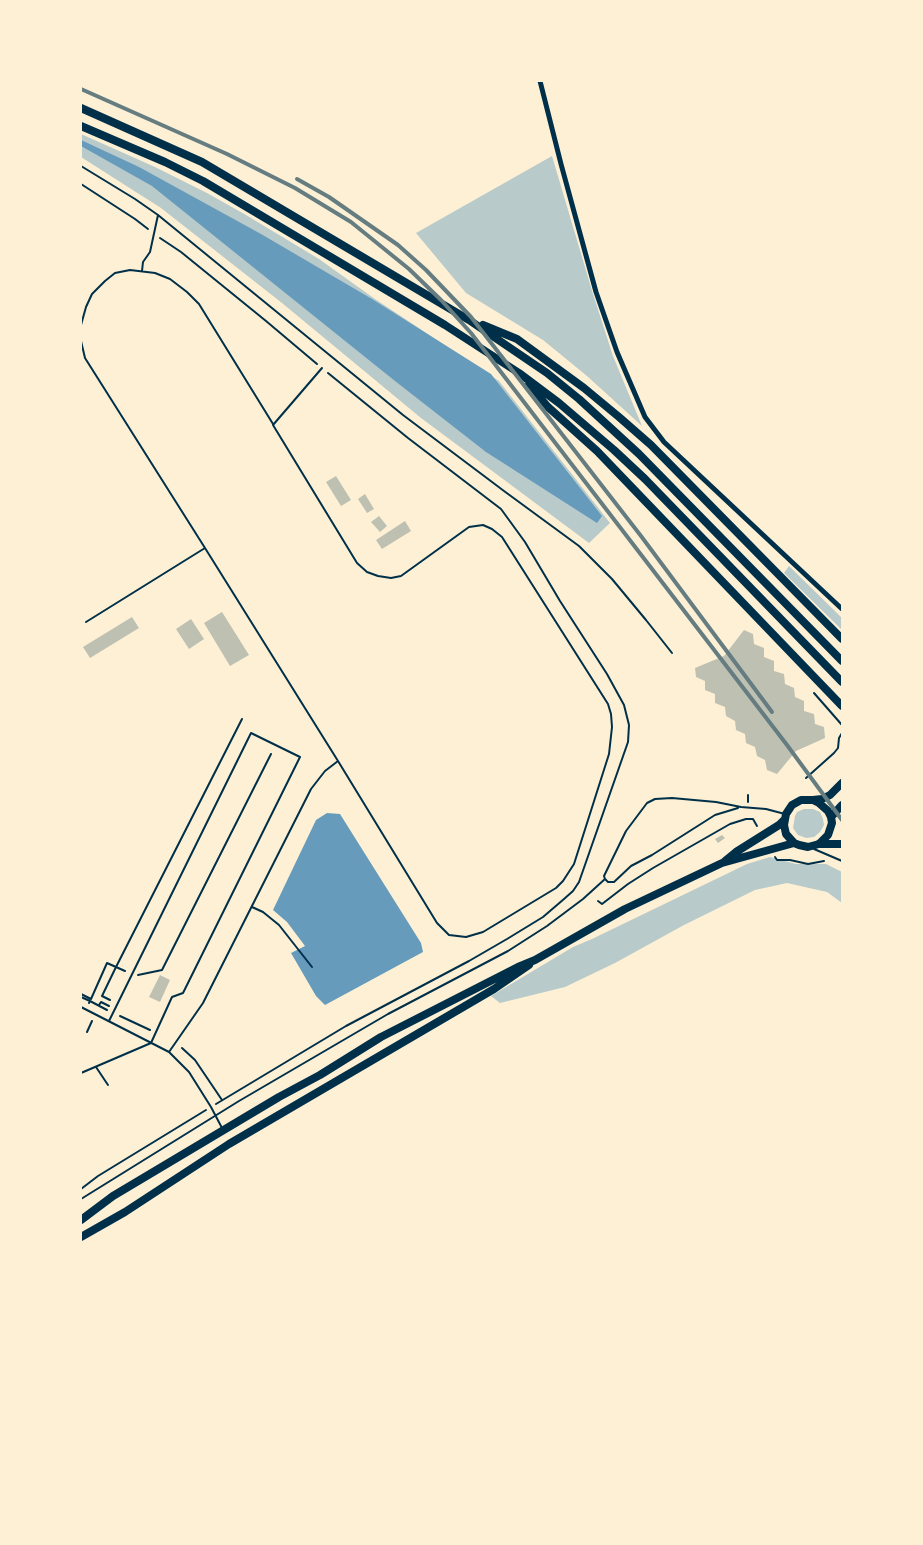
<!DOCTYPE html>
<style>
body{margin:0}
#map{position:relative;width:923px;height:1545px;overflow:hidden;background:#fdf0d5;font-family:Karla,sans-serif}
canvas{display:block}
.frame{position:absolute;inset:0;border:82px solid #fdf0d5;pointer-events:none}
</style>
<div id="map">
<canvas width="923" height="1545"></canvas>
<div class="frame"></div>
</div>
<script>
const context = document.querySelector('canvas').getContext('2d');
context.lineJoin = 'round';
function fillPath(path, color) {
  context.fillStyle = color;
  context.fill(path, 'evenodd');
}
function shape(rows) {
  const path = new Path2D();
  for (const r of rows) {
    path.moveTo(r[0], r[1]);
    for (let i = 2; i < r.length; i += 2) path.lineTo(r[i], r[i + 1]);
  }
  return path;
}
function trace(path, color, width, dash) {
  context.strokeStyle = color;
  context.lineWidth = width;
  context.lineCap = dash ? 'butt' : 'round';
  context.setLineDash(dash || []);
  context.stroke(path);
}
const green = shape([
 [81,134,155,167,207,193,246,215,319,259,375,299,499,381,610,523,589,543,421,418,282,303,161,208,81,157],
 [552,156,593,294,613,356,642,426,587,376,543,340,466,293,416,233],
 [789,566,842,618,842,630,784,573],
 [804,809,813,809,820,812,823,819,824,825,820,832,814,837,806,838,798,835,793,828,795,816,797,812],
 [770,857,796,864,826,864,842,872,842,903,827,892,787,883,755,890,684,925,615,963,565,987,500,1003,491,996,573,947,592,939,747,864]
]);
const water = shape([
 [81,140,139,167,261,234,372,299,491,374,602,516,597,523,486,452,395,381,152,186,81,146],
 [327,813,340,814,421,943,423,952,325,1005,316,996,291,953,305,946,287,922,273,910,316,820]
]);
const building = shape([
 [336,476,351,500,341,506,326,482],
 [365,494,374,509,367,513,358,499],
 [379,516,387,526,380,532,371,522],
 [405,521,411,531,382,549,376,540],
 [222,612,249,655,230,666,204,623],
 [132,617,139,628,90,658,83,647],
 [191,619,204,639,189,649,176,629],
 [744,630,753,634,754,644,764,648,764,657,774,661,774,671,784,674,785,684,794,688,795,697,804,701,804,711,814,714,815,724,824,727,825,738,796,751,777,774,767,770,765,760,757,756,755,747,746,743,745,734,736,730,735,721,726,716,725,707,715,703,715,694,705,690,705,681,696,677,695,668,724,656],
 [722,835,725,838,718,843,715,839],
 [160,975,170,980,160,1002,149,997]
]);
const path = shape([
 [81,184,135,219,148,229],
 [160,238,181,252,266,321,317,364],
 [814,693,842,725],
 [806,778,834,753,838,748,839,738,842,733],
 [748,802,748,795],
 [775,857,777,860,790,860,808,864,824,861],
 [598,901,602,904,628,884,653,868,730,824,746,819,753,819,757,826],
 [125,971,116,967,242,719],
 [138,975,162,970,271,754],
 [81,994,91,999,107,963,116,967,102,996,110,1000],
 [81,997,90,1001],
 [89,1003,90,1001,107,1010],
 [99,1005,101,1002,109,1006],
 [120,1016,150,1030],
 [87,1032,92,1021],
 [182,1048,195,1060,222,1100],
 [216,1104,346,1026,469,961,507,939,543,917,564,899,573,891,579,882,628,742,629,725,624,705,607,674,560,601,525,542,501,509,408,438,328,373],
 [81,1189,98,1176,206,1110]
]);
const service = shape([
 [81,166,135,199,158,215,403,415,504,491,579,546,612,579,646,620,672,653],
 [142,271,143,262,150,252,158,215],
 [273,424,199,304,187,292,170,279,155,273,130,270,115,273,105,281,92,294,86,307,81,325,81,341,85,358,205,548,338,761],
 [86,622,205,548],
 [814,849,842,861],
 [605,879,604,876,626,831,647,803,655,799,672,798,716,802,741,807,766,809,785,814],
 [605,879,608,882,614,882,631,866,652,855,715,815,738,808],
 [252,907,263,912,279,925,312,967],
 [81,1007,169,1052,189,1072,211,1107,222,1128],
 [169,1052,203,1003,311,789,325,771,338,761,437,923,449,935,466,937,483,932,556,888,563,881,574,864,609,754,612,727,611,714,608,704,502,537,492,529,483,525,469,527,401,576,391,578,378,576,367,572,357,563,273,425,322,368],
 [96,1067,108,1085],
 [81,1073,151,1043,172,997,183,993,300,757,251,733,109,1021],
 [81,1199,239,1101,388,1014,508,951,547,926,583,899,605,879]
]);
const minor = shape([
 [540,81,561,164,596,292,617,352,645,417,664,442,842,609]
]);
const primary = shape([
 [81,108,202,162,469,320,547,373,579,399,639,454,842,661],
 [81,126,165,162,203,181,445,325,519,373,559,403,614,450,645,479,842,682],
 [483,325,517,339,584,388,619,417,651,445,842,639],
 [529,385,548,407,597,451,842,706],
 [813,800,822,799,830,795,842,783],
 [831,817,828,811,819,803,813,800,801,800,792,805,786,814,784,825,786,834,794,843,799,845,808,847,819,844,828,835,832,823,831,817,842,805],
 [725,861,736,852,779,825,784,820],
 [81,1220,113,1196,279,1097,320,1075,381,1037,518,967,535,960,625,909,722,863,794,843],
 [81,1237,125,1212,229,1144,494,989,529,965]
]);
const trunk = shape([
 [819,844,842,844]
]);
const rail = shape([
 [81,89,227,154,295,188,351,222,409,269,441,300,471,333,787,745,842,820],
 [297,179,329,197,398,245,426,270,471,317,641,536,772,712]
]);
fillPath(green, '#b9caca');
fillPath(water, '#669bbc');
fillPath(building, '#bec0b2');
trace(path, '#003049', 2);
trace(service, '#003049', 2);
trace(minor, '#003049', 5);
trace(primary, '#003049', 8);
trace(trunk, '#003049', 8);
trace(rail, '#657d81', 4);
</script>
